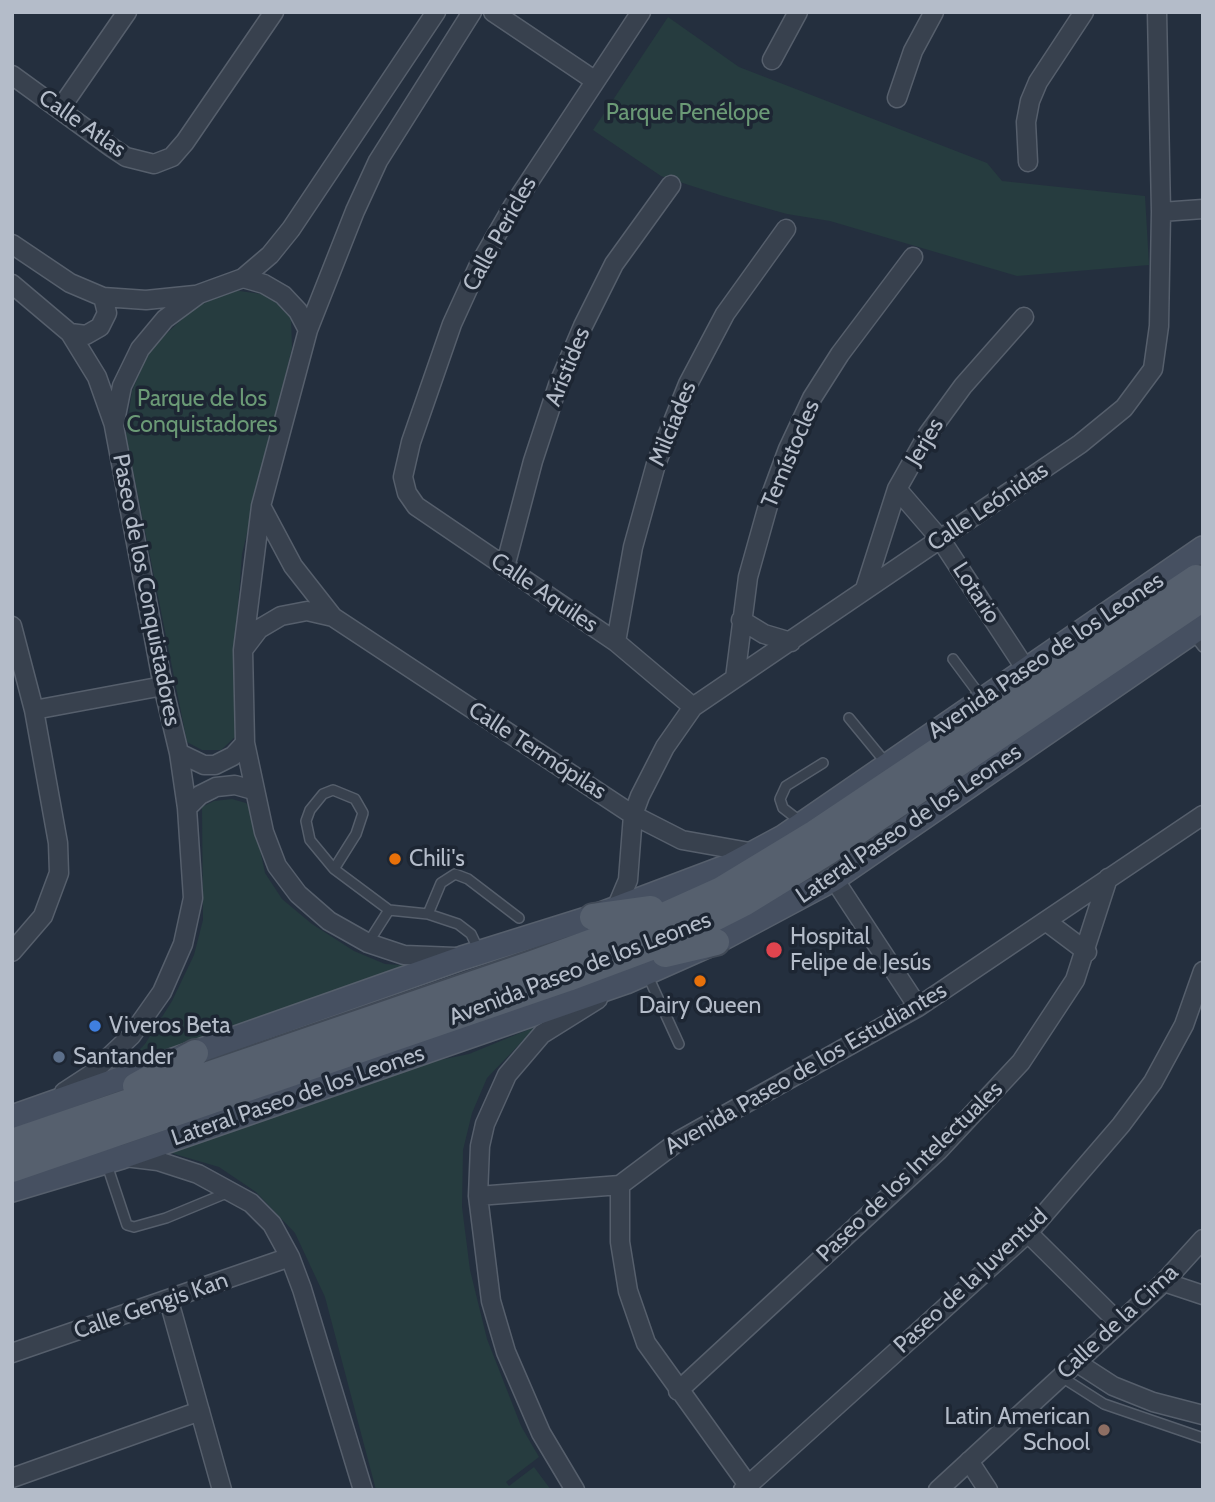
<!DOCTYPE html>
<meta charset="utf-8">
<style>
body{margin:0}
#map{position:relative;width:1215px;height:1502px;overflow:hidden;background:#242f3e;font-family:Cabin,sans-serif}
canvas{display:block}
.frame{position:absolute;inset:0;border:14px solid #b4bcc9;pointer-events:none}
</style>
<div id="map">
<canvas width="1215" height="1502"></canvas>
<div class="frame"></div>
</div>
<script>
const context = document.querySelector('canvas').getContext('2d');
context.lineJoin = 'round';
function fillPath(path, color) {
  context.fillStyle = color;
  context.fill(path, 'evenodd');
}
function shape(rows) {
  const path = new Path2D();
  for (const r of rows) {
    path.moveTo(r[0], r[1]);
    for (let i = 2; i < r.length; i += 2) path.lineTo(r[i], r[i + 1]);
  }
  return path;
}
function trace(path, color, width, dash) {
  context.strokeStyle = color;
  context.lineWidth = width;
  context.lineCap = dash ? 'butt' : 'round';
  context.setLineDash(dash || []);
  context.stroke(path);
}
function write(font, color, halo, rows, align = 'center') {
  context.font = font + ' Cabin,sans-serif';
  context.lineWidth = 7;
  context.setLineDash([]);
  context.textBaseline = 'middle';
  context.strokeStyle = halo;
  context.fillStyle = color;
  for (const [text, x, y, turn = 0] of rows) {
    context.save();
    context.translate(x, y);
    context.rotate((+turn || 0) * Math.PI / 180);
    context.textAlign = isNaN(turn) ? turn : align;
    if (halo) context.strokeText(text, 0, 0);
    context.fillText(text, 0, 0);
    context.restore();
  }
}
const green = shape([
 [668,17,739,67,987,163,1002,181,1145,196,1149,265,1017,276,830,221,787,214,723,196,661,176,593,130],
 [232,290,269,295,291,318,292,348,242,554,235,645,235,737,221,750,202,750,187,742,126,435,132,391,150,349,194,308],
 [232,799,246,803,252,812,265,873,282,899,312,924,354,951,385,964,415,966,118,1072,145,1044,172,1001,194,955,203,920,202,807,214,801],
 [537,1026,487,1078,472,1113,463,1150,462,1207,470,1270,487,1339,521,1426,539,1457,506,1482,509,1486,534,1467,551,1490,376,1490,325,1297,295,1233,256,1192,219,1167,161,1150,411,1066,469,1054]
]);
const lane = shape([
 [1193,634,1203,647],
 [953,659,982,698],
 [849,718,886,763],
 [801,822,783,808,780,799,786,786,823,763],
 [334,869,356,834,363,813,355,799,333,790,323,794,310,810,306,821,310,840,334,869,389,910],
 [428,914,441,883,455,874,468,879,519,918],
 [368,943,389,910,428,914,458,924,471,934,479,951],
 [647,974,679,1044],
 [106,1162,127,1225,134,1227,166,1218,229,1192],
 [1060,1376,1104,1404,1203,1438]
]);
const street = shape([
 [493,12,594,80],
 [641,12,513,206,478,267,452,324,411,442,403,477,407,493,416,506,616,642,693,707],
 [772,60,798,12],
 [12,75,111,147,126,157,154,164,172,157,185,142,274,12],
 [897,98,913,51,934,12],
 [60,109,127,12],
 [1028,162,1026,122,1030,101,1038,82,1084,12],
 [1161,212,1203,209],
 [12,244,70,283,103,297,146,300,195,295],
 [243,278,264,284,283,295,298,311,308,330],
 [12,284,70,333,97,377,114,425],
 [70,333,86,335,100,327,107,313,103,297],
 [897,489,941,540,1025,668],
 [261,506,293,566,333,617,633,815,682,840,755,853],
 [505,567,533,461,558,385,583,326,614,264,671,185],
 [865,589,897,489,928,434,963,386,1024,317],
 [741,620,764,634,791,642],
 [12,626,34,710,58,843,59,873,43,916,12,952],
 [616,642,633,547,656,464,688,384,725,314,786,229],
 [243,650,259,629,281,616,307,611,333,617],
 [735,678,748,577,771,495,788,449,812,398,840,354,913,257],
 [34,710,163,686],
 [179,753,204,765,215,765,233,756,245,743],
 [187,808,200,795,216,787,235,785,253,790],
 [834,879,918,1007],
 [617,906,628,880,633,815,640,796,665,747,693,707,1080,444,1124,408,1153,369,1159,326,1161,212,1157,12],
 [1047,922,1087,952],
 [455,957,404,955,368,943,329,921,298,894,277,866,264,832,245,743,243,650,261,506,308,330,355,211,378,161,472,12],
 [64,1092,90,1075,131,1036,162,992,183,944,193,898,187,808,179,753,163,686,114,426,122,386,140,349,165,319,199,294,243,278,270,255,291,229,436,12],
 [125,1157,158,1161,198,1174,251,1203,272,1224,290,1257,302,1289,363,1490],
 [620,1185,680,1140,918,1007,1203,815],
 [620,1185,620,1242,628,1291,646,1343,748,1485],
 [478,1196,620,1185],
 [1028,1233,1119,1323],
 [1164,1282,1203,1295],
 [169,1301,222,1490],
 [12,1353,290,1257],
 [1076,1362,1113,1386,1153,1402,1203,1415],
 [678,1391,938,1151,1021,1062,1075,980,1108,878],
 [969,1461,988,1490],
 [12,1478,200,1411],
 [575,1490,541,1433,506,1352,491,1301,478,1196,480,1146,485,1124,507,1075,542,1034,598,999],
 [743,1490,1028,1233,1121,1125,1153,1082,1184,1025,1203,971],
 [938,1490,1164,1282,1203,1239]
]);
const secondary = shape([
 [12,1117,462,958,593,917,731,865,783,837,1203,548],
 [12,1190,122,1157,626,982,716,942,834,879,1203,625]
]);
const primary = shape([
 [593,917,651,909],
 [665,954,716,942],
 [136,1086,195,1053],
 [12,1142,532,964,661,917,721,890,815,833,1196,578],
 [12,1169,568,978,675,938,744,903,827,852,1203,598]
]);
const markers = [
 [395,859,7,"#e8710a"],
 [774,950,9,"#e0444e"],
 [700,981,7,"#e8710a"],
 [95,1026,7,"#3f7fe0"],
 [59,1057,7,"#5c6f8a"],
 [1104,1430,7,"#8d6e63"]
];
const parkNames = [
 ["Parque Penélope",688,113],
 ["Parque de los",202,399],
 ["Conquistadores",202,425]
];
const streetNames = [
 ["Calle Atlas",82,124,35],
 ["Calle Pericles",500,234,-61],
 ["Arístides",568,367,-68],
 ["Milcíades",673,424,-68],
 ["Jerjes",925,442,-59],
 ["Temístocles",791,454,-67],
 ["Calle Leónidas",988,507,-34],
 ["Paseo de los Conquistadores",146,590,79],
 ["Calle Aquiles",544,593,34],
 ["Lotario",976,593,57],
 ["Avenida Paseo de los Leones",1046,656,-34],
 ["Calle Termópilas",537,751,33],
 ["Lateral Paseo de los Leones",909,824,-34],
 ["Avenida Paseo de los Leones",580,969,-21],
 ["Avenida Paseo de los Estudiantes",806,1069,-30],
 ["Lateral Paseo de los Leones",298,1096,-19],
 ["Paseo de los Intelectuales",910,1172,-44],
 ["Paseo de la Juventud",971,1281,-43],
 ["Calle Gengis Kan",151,1306,-19],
 ["Calle de la Cima",1118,1322,-43]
];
const poiNames = [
 ["Chili's",409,859],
 ["Hospital",790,937],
 ["Felipe de Jesús",790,963],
 ["Dairy Queen",700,1006,"center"],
 ["Viveros Beta",109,1026],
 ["Santander",73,1057],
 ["Latin American",1090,1417,"right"],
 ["School",1090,1443,"right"]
];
fillPath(green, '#263c3f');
trace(lane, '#565f6c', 12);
trace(street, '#565f6c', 21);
trace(secondary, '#565f6c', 26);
trace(primary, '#414a57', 30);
trace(lane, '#38414e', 9);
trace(street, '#38414e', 18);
trace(secondary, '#465061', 23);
trace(primary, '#56606e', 26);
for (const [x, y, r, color] of markers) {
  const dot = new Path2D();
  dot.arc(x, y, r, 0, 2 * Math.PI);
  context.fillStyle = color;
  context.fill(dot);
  trace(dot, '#1d2633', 2.5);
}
write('23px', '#6b9a76', '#1d2633', parkNames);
write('23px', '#b4bcc9', '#1d2633', streetNames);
write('23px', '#b4bcc9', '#1d2633', poiNames, 'left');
</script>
